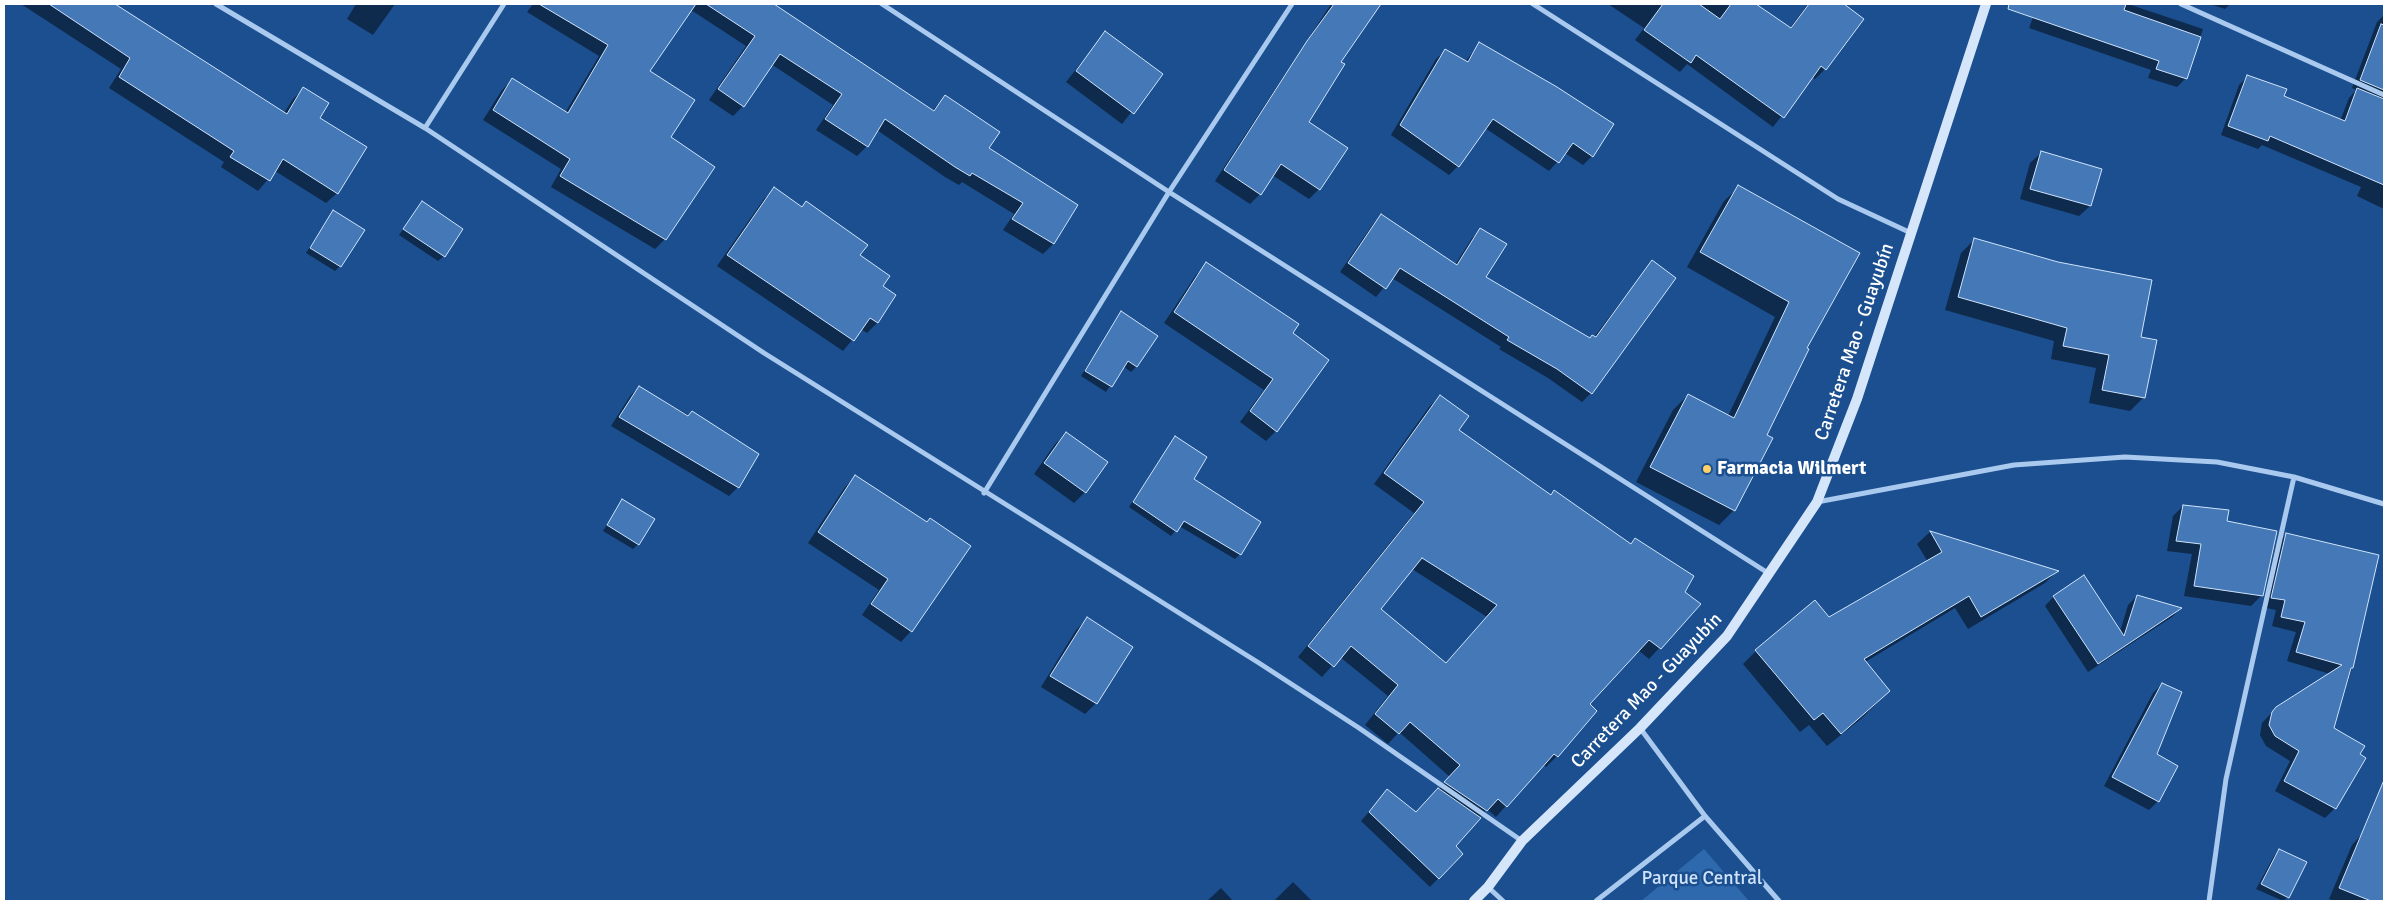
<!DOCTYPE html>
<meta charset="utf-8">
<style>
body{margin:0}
#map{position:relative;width:2388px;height:905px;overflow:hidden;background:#1b4f8f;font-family:Signika,sans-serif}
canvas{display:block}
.frame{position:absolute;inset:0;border:5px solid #fff;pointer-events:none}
</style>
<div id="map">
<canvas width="2388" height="905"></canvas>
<div class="frame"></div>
</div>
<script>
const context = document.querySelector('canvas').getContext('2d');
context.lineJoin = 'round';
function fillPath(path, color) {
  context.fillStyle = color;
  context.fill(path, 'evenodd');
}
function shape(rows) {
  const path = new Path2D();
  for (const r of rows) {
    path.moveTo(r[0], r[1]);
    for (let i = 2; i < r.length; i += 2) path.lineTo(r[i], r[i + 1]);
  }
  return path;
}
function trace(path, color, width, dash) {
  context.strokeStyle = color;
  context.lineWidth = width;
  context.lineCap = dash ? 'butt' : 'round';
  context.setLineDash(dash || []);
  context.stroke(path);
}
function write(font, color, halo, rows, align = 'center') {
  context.font = font + ' Signika,sans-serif';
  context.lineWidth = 5;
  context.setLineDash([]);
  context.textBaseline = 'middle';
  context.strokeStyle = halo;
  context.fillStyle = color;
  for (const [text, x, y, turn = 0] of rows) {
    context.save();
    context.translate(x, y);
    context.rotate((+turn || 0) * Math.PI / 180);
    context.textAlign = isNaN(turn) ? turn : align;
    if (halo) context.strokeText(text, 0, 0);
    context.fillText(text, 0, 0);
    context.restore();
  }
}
const green = shape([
 [1704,849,1749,901,1641,901]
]);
const shadow = shape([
 [21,4,112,4,284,113,293,99,303,89,318,118,337,193,326,203,275,171,258,191,221,167,224,162,109,88,121,69],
 [356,4,395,4,373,35,347,19],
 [533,4,770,4,932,111,945,97,987,148,1077,205,1053,244,1043,254,1003,230,1014,214,962,182,959,185,945,177,877,130,867,146,857,156,816,130,833,105,771,64,743,106,733,116,709,100,746,46,691,10,648,71,669,137,665,239,655,249,551,187,561,169,483,120,502,90,512,80,565,113,599,56,527,12],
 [1331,4,1380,4,1339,62,1307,123,1319,189,1309,199,1272,175,1260,194,1250,204,1215,181],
 [1608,4,1754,4,1789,29,1808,4,1842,4,1863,19,1825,69,1815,79,1812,77,1773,127,1687,64,1680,72,1635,40,1644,28],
 [2038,4,2128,4,2203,29,2186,78,2177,87,2148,78,2151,70,2029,28],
 [2210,4,2230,4,2225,9],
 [2384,15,2384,209,2357,196,2361,187,2262,145,2258,149,2221,135,2239,85,2248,76,2283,97,2340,121,2349,98,2356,90,2352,88,2377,22],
 [1105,33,1161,74,1122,124,1066,82],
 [1480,43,1592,156,1583,165,1565,153,1549,171,1485,128,1458,166,1449,175,1391,135,1436,59,1446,50,1465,62],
 [2041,153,2090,206,2079,216,2020,199,2030,163],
 [1739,187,1859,253,1805,349,1766,435,1771,438,1734,510,1719,525,1636,482,1673,410,1688,395,1728,416,1775,317,1687,267,1724,201],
 [774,189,858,256,881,286,878,322,867,333,861,329,843,351,717,266,764,199],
 [422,203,444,256,438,261,399,235],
 [333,212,340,266,335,271,306,253],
 [1382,215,1455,265,1472,238,1481,229,1484,278,1590,339,1594,337,1652,262,1674,278,1591,393,1582,402,1548,378,1499,349,1501,347,1392,278,1376,297,1340,272,1373,224],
 [1975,239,2139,338,2144,397,2130,411,2089,403,2096,368,2051,359,2054,341,1945,310,1961,253],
 [1207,264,1292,333,1276,431,1266,441,1240,422,1264,390,1164,323,1196,275],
 [1122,313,1136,367,1131,372,1123,366,1106,392,1081,376],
 [639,387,757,454,738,487,729,496,611,426,630,396],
 [1440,396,1457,431,1550,496,1554,492,1630,545,1635,539,1684,592,1699,605,1649,659,1638,650,1588,704,1557,756,1546,767,1543,764,1496,817,1487,809,1479,818,1454,846,1461,854,1430,887,1361,821,1387,791,1416,814,1450,777,1399,732,1388,744,1365,725,1388,696,1340,657,1322,677,1298,657,1414,513,1374,484,1429,407],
 [1412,569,1487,617,1445,664,1379,609],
 [1066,434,1106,462,1085,492,1074,503,1034,474,1055,444],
 [1175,438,1192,479,1240,554,1235,559,1179,526,1171,536,1129,507],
 [855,477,926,523,911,631,901,642,862,615,879,590,808,543,845,487],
 [623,501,638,544,633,549,603,531],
 [2183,506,2225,522,2276,532,2261,596,2251,606,2184,596,2192,554,2167,551,2173,516],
 [1930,532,2057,571,2045,583,1968,629,1955,608,1865,662,1889,691,1861,719,1827,746,1809,725,1800,732,1743,664,1756,651,1829,619,1928,562,1917,544],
 [2286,535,2352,668,2333,729,2335,808,2325,818,2275,791,2290,761,2266,746,2260,735,2262,723,2276,708,2330,674,2287,661,2296,632,2272,626,2276,610,2262,607,2276,545],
 [2054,596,2120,632,2128,605,2137,596,2180,609,2172,617,2088,672,2045,606],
 [1087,619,1131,647,1096,703,1085,714,1041,687,1076,630],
 [2162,684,2155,755,2158,801,2149,810,2104,786,2153,693],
 [2362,834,2384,843,2384,901,2335,901,2329,899,2352,845],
 [2279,850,2288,897,2283,901,2256,889,2274,856],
 [1293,882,1312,901,1274,901],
 [1221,888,1233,901,1207,901]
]);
const building = shape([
 [49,4,115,4,287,114,303,87,329,103,320,118,367,147,338,194,283,159,270,181,230,157,234,151,119,77,130,58,49,4],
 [539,4,696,4,650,71,695,100,671,137,715,167,666,240,560,176,570,159,493,110,512,78,568,113,608,45,539,4],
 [706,4,774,4,934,111,945,95,1000,132,989,148,1078,205,1054,244,1012,219,1023,203,972,173,970,176,955,167,885,119,868,147,825,119,842,94,780,54,744,107,718,89,755,36,706,4],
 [1334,4,1381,4,1341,62,1345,64,1309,122,1348,148,1320,190,1281,164,1261,195,1224,170,1307,41,1334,4],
 [1663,4,1699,4,1720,19,1731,4,1756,4,1791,28,1809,4,1844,4,1864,19,1826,70,1821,66,1784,118,1696,55,1691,63,1644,30,1663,4],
 [2009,4,2126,4,2124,10,2201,37,2187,79,2156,69,2159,61,2008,9,2009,4],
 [2381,24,2384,25,2384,90,2360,80,2381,24],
 [1105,31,1163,74,1134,114,1076,71,1105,31],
 [1479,42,1557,87,1614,124,1593,157,1573,143,1559,163,1493,119,1459,167,1400,125,1445,49,1468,62,1479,42],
 [2247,75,2287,89,2284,96,2345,121,2357,88,2384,99,2384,185,2270,136,2268,141,2228,126,2247,75],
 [2041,151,2102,169,2091,206,2030,189,2041,151],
 [1738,185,1860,253,1807,348,1809,349,1767,435,1773,438,1735,511,1650,467,1688,394,1734,418,1789,302,1700,252,1738,185],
 [774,187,802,207,806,201,868,245,860,255,890,276,883,286,896,295,878,323,870,318,854,341,727,255,774,187],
 [422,201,463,229,445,257,403,229,422,201],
 [333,210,365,230,341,267,310,248,333,210],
 [1381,214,1457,265,1480,228,1507,244,1486,277,1590,338,1592,335,1596,337,1652,260,1676,278,1592,394,1557,369,1507,340,1509,337,1400,268,1386,289,1348,263,1381,214],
 [1974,238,2058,262,2152,280,2141,337,2157,340,2145,398,2102,390,2109,355,2063,346,2067,328,1958,297,1974,238],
 [1206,262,1299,324,1293,333,1329,360,1277,432,1250,411,1273,379,1174,312,1206,262],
 [1121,311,1158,336,1137,367,1128,361,1112,387,1085,371,1121,311],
 [639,386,688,416,692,411,759,454,739,488,619,417,639,386],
 [1440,395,1469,416,1459,430,1551,495,1554,490,1631,544,1635,538,1694,576,1685,592,1701,604,1661,649,1649,640,1590,704,1597,711,1558,757,1554,754,1507,807,1498,799,1487,811,1444,782,1460,765,1410,722,1399,734,1375,714,1398,685,1351,646,1334,667,1308,646,1424,502,1384,473,1440,395],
 [1422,558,1497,605,1446,663,1381,609,1422,558],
 [1066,432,1108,462,1086,493,1044,463,1066,432],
 [1175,436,1207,457,1194,479,1261,522,1241,555,1184,521,1177,532,1133,502,1175,436],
 [855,475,927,522,930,518,971,546,912,632,871,604,888,579,818,532,855,475],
 [622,499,655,519,639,545,607,525,622,499],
 [2183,505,2229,510,2227,521,2277,531,2263,596,2194,586,2201,544,2176,541,2183,505],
 [1930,531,2059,571,1981,617,1969,596,1864,659,1890,691,1841,734,1823,713,1814,720,1755,650,1815,600,1829,617,1942,552,1930,531],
 [2286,533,2379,555,2353,668,2351,668,2334,728,2365,746,2360,754,2366,758,2336,809,2284,781,2299,751,2275,736,2269,725,2272,712,2276,707,2342,665,2296,652,2305,622,2281,617,2285,600,2271,598,2286,533],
 [2084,575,2124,636,2137,595,2182,608,2098,664,2053,596,2084,575],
 [1087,617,1133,647,1097,704,1050,676,1087,617],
 [2162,683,2182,692,2157,754,2178,766,2159,802,2112,777,2162,683],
 [2384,780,2384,901,2371,901,2339,888,2384,780],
 [1438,788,1481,818,1456,846,1463,854,1439,879,1369,812,1387,789,1416,812,1438,788],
 [2279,849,2307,862,2289,898,2261,884,2279,849]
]);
const minor = shape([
 [216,4,425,128,764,353,1259,663,1359,728,1522,841],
 [882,4,1169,192,1768,573],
 [1533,4,1838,199,1911,233],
 [2181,4,2384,95],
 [425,128,504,4],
 [984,493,1169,192,1292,4],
 [1817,502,2014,465,2125,457,2217,462,2294,477,2384,504],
 [1640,728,1705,816,1779,901],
 [1488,887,1503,901],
 [1596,901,1705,816],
 [2209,901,2226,779,2294,477]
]);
const secondary = shape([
 [1474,901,1488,887,1522,841,1640,728,1727,636,1817,502,1857,399,1986,4]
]);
const markers = [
 [1707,469,5,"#ffd166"]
];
const streetNames = [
 ["Carretera Mao - Guayubín",1855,342,-71],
 ["Carretera Mao - Guayubín",1647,691,-46]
];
const poiNames = [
 ["Farmacia Wilmert",1717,469]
];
const parkNames = [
 ["Parque Central",1702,879]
];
fillPath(green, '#2e69ad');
fillPath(shadow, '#0007');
fillPath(building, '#4478b7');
trace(building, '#cfe3fa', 1);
trace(minor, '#a9c9ee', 5);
trace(secondary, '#d6e6fa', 10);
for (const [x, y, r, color] of markers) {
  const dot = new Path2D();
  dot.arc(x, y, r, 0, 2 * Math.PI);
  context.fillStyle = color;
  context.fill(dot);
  trace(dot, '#1b4f8f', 2);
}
write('19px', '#fff', '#1b4f8f', streetNames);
write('bold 19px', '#fff', '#1b4f8f', poiNames, 'left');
write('19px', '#cfe3fa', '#1b4f8f', parkNames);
</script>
